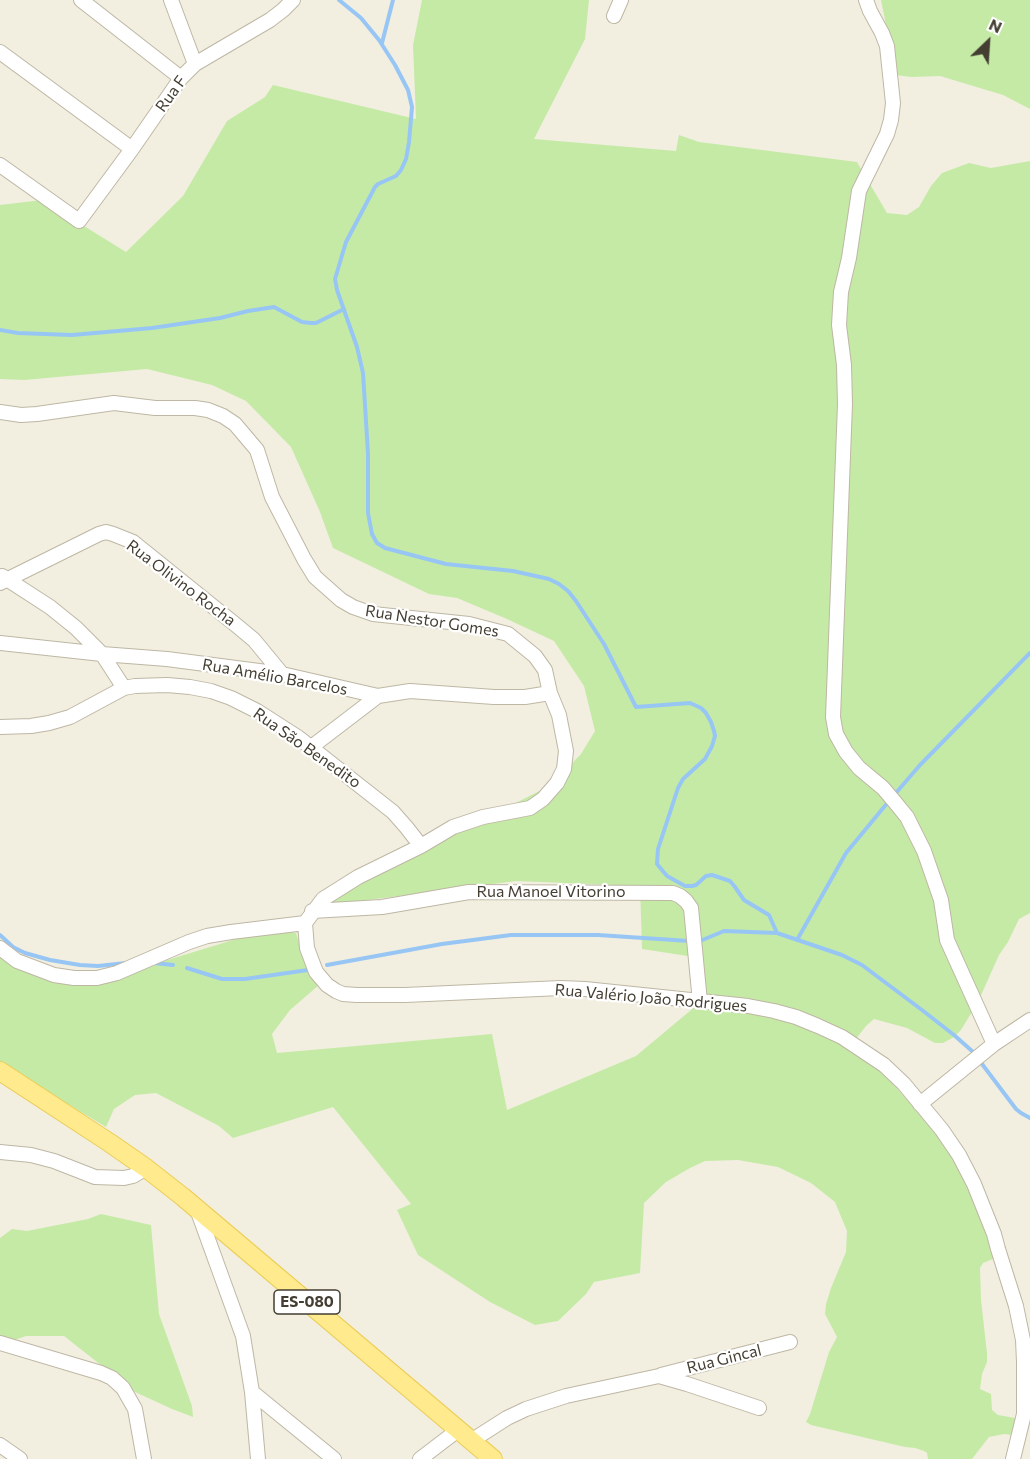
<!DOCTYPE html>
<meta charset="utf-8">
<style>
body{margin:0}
#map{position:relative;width:1030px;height:1459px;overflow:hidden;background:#f2efe1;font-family:Commissioner,sans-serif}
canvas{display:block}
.north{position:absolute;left:958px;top:12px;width:60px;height:60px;-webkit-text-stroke:4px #fff;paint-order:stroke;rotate:25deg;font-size:16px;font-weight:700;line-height:24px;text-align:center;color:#443e32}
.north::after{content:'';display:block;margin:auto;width:21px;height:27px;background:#443e32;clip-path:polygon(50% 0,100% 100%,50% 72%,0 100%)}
</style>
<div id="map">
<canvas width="1030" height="1459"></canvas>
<div class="north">N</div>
</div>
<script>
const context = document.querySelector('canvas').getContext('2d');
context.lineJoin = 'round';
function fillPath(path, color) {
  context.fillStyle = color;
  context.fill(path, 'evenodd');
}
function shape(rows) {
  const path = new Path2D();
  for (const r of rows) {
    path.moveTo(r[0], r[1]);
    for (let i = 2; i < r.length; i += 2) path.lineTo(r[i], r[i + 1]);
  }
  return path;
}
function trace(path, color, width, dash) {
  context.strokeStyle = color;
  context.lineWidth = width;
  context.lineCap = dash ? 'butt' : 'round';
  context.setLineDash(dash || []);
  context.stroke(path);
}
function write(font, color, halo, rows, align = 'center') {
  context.font = font + ' Commissioner,sans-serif';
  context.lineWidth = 4.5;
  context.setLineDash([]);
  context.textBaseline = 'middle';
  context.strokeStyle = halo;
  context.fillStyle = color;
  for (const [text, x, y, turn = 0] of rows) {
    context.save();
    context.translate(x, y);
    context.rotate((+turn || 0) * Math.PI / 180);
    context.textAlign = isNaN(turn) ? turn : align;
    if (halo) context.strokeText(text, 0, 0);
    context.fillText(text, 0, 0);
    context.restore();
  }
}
const green = shape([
 [422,0,589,0,585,39,534,139,676,151,679,135,699,142,857,162,887,213,907,215,919,207,931,186,942,173,969,163,991,168,1030,161,1030,913,1019,919,1008,942,999,955,978,1002,961,1030,954,1037,943,1043,935,1043,907,1028,874,1019,866,1026,849,1048,875,1058,893,1084,936,1133,972,1189,998,1257,983,1263,980,1268,981,1300,987,1353,987,1362,982,1374,980,1389,991,1394,992,1410,998,1415,1015,1418,1012,1435,1004,1434,989,1437,972,1459,928,1459,927,1453,924,1451,915,1448,905,1447,811,1425,806,1422,810,1414,829,1352,837,1337,825,1314,826,1304,831,1288,846,1252,847,1231,835,1202,811,1183,778,1167,738,1160,705,1161,690,1168,666,1182,644,1203,640,1273,594,1282,586,1294,558,1321,535,1325,490,1302,418,1255,397,1210,411,1204,333,1107,233,1138,219,1126,156,1093,135,1095,114,1109,106,1127,0,1063,0,939,9,951,45,969,99,981,272,928,296,933,307,967,319,985,290,1010,272,1034,277,1053,492,1034,507,1110,636,1056,697,1005,701,958,642,949,640,886,516,881,321,906,342,889,459,832,551,785,581,754,595,731,584,686,554,641,507,619,457,598,429,594,333,548,320,512,291,447,246,401,212,385,147,369,24,380,0,379,0,205,42,200,126,252,183,196,227,121,265,97,273,85,416,119,413,45],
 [881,0,1030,0,1030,109,1003,95,940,76,911,77,896,75],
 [101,1214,151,1225,159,1314,192,1406,193,1417,172,1409,135,1392,64,1336,26,1336,0,1345,0,1238,12,1229,27,1231,88,1219]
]);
const stream = shape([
 [339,0,361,18,379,40,395,65,408,90,412,107,409,142,406,159,401,170,396,176,378,184,375,187,346,242,335,279,337,290,357,347,363,373,368,454,368,513,372,534,377,543,385,548,446,564,513,571,549,579,559,584,568,591,576,601,604,644,636,707,690,703,701,708,706,713,711,722,714,731,715,736,712,746,705,759,683,779,678,788,658,849,657,864,667,876,685,886,692,886,696,885,706,876,712,875,730,881,735,887,744,900,769,915,777,933],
 [382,43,393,0],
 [0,330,18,333,72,335,152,328,220,318,248,311,274,307,302,322,311,323,316,323,344,309],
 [895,794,920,765,1030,653],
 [0,935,13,947,25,953,50,960,80,965,98,966,126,963],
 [797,940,846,853,889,801],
 [700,941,724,931,777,933,842,955,862,965,922,1010,954,1035,972,1051],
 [154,963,173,965],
 [327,965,442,944,511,935,598,935,689,941],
 [187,968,222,979,245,979,308,970],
 [979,1060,1016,1109,1021,1113,1030,1118]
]);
const minor = shape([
 [81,0,181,78],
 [171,0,195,64],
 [866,0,870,11,882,33,887,46,893,103,891,120,887,134,859,191,849,258,841,292,839,325,844,365,845,404,833,717,836,734,846,752,859,768,883,788,894,801,907,817,924,851,941,900,947,940,994,1044],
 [614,16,621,0],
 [0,52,132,149],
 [0,165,79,221,132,149,181,78,195,64,270,20,283,10,293,0],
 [0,412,21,415,37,414,114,403,155,408,195,408,208,410,223,416,235,424,257,450,272,497,304,559,315,577,341,600,353,607,373,614,469,624,508,634,535,656,545,670,550,693,559,715,566,751,564,769,557,783,543,799,530,808,483,817,453,827,421,846,358,877,323,899,305,923],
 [2,576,50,607,76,628,102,654,124,688],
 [0,583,99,534,106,532,113,534,133,542,236,625,254,640,282,674],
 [0,643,102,654,167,659,282,674,378,696,410,691,494,697,525,697,550,693],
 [0,727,31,726,49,723,70,717,124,688,135,686,167,685,190,687,211,691,231,698,257,711,299,738,393,812,407,828,421,846],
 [310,748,378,696],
 [312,911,382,907,469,892,673,893,680,896,686,901,691,908,700,1002],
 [305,923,307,948,316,972,327,985,336,991,343,994,357,995,405,995,561,988,585,989,748,1006,774,1011,796,1017,818,1026,842,1037,884,1065,904,1084,942,1130,959,1155,974,1184,994,1234,998,1249,1016,1306,1023,1340,1024,1362,1024,1414,1013,1459],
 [0,948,17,961,54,975,74,978,97,978,117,973,189,942,207,936,231,932,305,923],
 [920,1104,994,1044,1030,1020],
 [0,1152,31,1155,54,1161,95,1177,124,1178,133,1176,146,1168],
 [197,1209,243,1336,252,1392,258,1459],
 [0,1343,101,1373,112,1378,123,1388,135,1409,144,1459],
 [661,1375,790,1342],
 [252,1392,334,1459],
 [471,1441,507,1418,526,1409,566,1396,659,1376,687,1384,759,1408],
 [0,1445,20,1459],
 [420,1459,458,1430]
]);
const major = shape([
 [0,1071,110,1143,146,1168,183,1197,493,1459]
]);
const shields = [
 [307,1302,66]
];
const shieldNames = [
 ["ES-080",307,1302]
];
const streetNames = [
 ["Rua F",171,94,-54],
 ["Rua Olivino Rocha",181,583,37],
 ["Rua Nestor Gomes",432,621,9],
 ["Rua Amélio Barcelos",275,677,10],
 ["Rua São Benedito",307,748,35],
 ["Rua Manoel Vitorino",551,892],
 ["Rua Valério João Rodrigues",651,998,5],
 ["Rua Gincal",724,1359,-14]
];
fillPath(green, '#c5eaa6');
trace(stream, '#98c6f4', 4);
trace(minor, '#beb7a4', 16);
trace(major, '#ebcd57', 20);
trace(minor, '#fff', 14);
trace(major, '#ffea8d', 18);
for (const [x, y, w] of shields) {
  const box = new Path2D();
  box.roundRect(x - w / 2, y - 12, w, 24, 4.5);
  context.fillStyle = '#fff';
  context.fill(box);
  trace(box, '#443e32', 1.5);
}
write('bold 15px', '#443e32', null, shieldNames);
write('16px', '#443e32', '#fff', streetNames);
</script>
